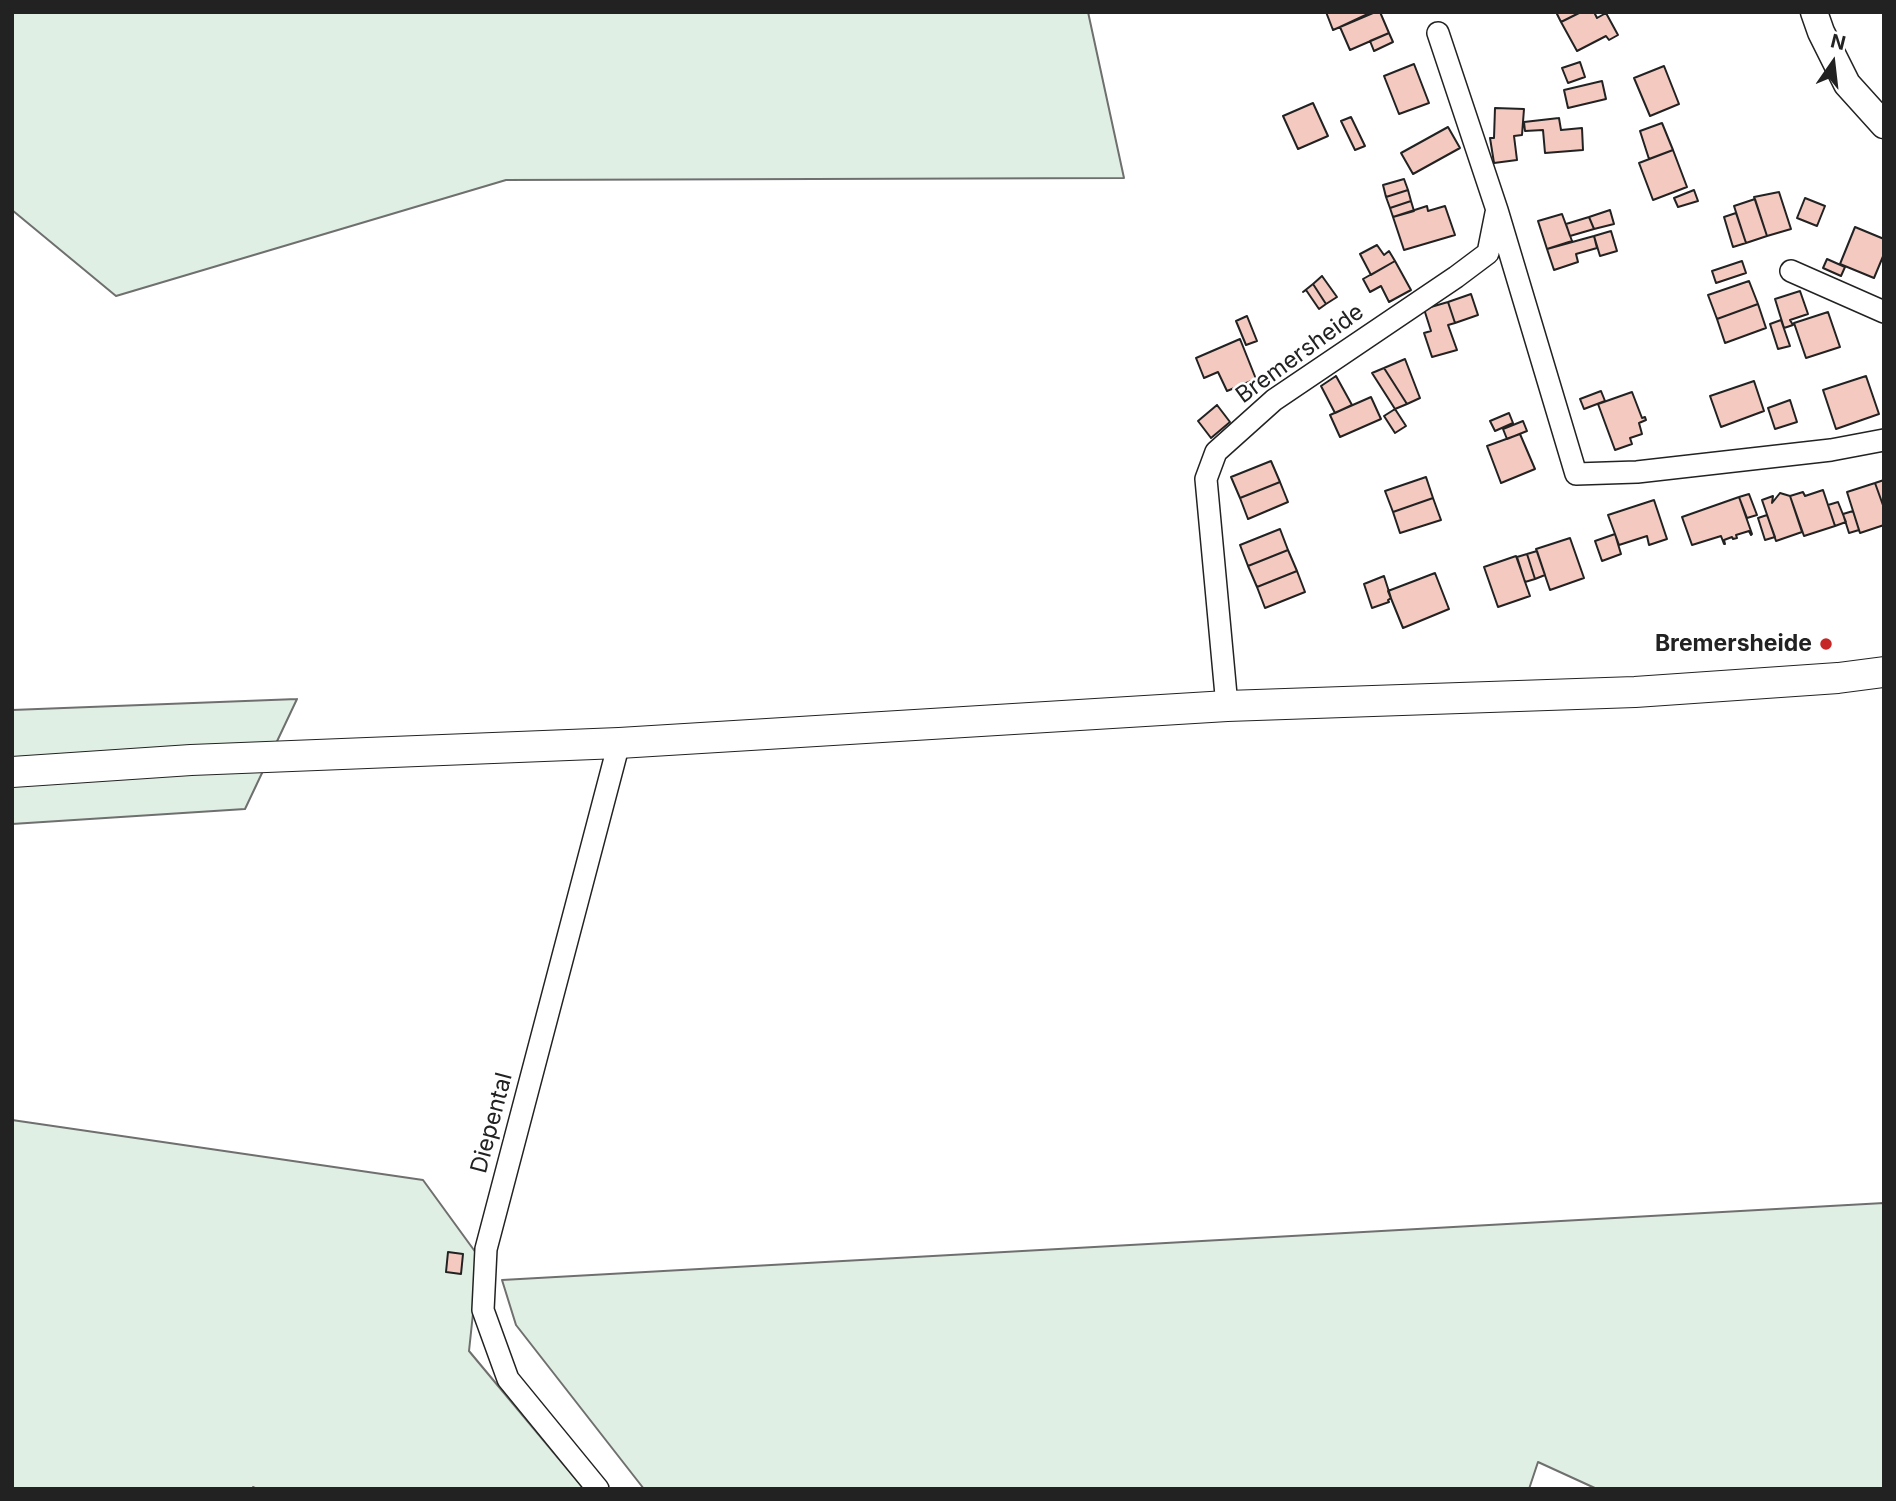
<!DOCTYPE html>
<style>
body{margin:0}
#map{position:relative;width:1896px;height:1501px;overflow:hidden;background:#fff;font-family:Inter,sans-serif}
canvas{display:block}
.frame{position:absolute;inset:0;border:14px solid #222;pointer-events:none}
.north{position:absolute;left:1798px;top:28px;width:70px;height:70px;-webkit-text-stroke:5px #fff;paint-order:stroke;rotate:14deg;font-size:19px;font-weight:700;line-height:28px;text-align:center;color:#222}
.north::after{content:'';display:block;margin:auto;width:24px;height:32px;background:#222;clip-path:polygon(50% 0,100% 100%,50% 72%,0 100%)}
</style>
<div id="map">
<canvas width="1896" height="1501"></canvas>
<div class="frame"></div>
<div class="north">N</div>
</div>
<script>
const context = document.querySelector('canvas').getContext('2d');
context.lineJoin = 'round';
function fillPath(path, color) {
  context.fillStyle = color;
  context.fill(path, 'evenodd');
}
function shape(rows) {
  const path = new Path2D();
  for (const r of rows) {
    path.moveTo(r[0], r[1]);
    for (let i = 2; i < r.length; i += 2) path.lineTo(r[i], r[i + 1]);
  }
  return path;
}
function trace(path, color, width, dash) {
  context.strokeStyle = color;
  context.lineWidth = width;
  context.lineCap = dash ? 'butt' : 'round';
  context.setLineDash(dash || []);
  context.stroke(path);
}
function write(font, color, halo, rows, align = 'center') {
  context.font = font + ' Inter,sans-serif';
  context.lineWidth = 5;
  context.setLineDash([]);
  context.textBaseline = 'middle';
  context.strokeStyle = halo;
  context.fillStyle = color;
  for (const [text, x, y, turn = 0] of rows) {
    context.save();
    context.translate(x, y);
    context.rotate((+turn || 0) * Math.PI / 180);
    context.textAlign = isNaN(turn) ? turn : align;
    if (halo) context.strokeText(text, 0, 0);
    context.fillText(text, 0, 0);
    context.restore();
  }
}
const green = shape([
 [12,12,1088,12,1124,178,506,180,116,296,12,210,12,12],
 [297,699,245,809,12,824,12,710,297,699],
 [12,1120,423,1180,479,1257,469,1351,584,1489,257,1489,253,1487,252,1489,12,1489,12,1120],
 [1884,1203,1884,1489,1597,1489,1538,1462,1529,1489,644,1489,516,1325,502,1280,1884,1203]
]);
const building = shape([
 [1326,12,1372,12,1373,13,1333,30,1326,12],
 [1372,12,1380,12,1389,33,1350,50,1340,27,1372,12],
 [1556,12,1581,12,1561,22,1556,12],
 [1581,12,1594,12,1597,18,1606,13,1618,35,1609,40,1606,36,1577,51,1561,22,1581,12],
 [1389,33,1393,42,1374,51,1370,41,1389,33],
 [1580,62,1585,77,1568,83,1562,68,1580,62],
 [1414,64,1429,103,1399,114,1384,76,1414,64],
 [1664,66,1679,104,1650,116,1634,78,1664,66],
 [1602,81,1606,99,1568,108,1564,90,1602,81],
 [1313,103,1328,136,1298,149,1283,116,1313,103],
 [1495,108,1524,109,1522,135,1514,136,1517,160,1494,163,1490,138,1494,138,1495,108],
 [1351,117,1365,146,1355,150,1341,121,1351,117],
 [1559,118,1561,130,1582,128,1583,150,1545,153,1543,130,1525,131,1524,122,1559,118],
 [1662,123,1673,150,1649,159,1640,131,1662,123],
 [1448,127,1460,148,1413,174,1401,153,1448,127],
 [1673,150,1687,187,1653,200,1639,163,1673,150],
 [1404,179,1408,190,1386,197,1383,185,1404,179],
 [1408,190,1411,201,1390,208,1386,197,1408,190],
 [1694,190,1698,201,1678,207,1674,198,1694,190],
 [1779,192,1791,229,1767,236,1754,197,1779,192],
 [1805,198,1825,206,1817,226,1797,218,1805,198],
 [1755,199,1767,236,1746,243,1734,206,1755,199],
 [1411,201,1414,211,1393,217,1390,208,1411,201],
 [1427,206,1428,211,1445,206,1455,235,1404,250,1393,217,1427,206],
 [1610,210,1614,224,1594,229,1589,217,1610,210],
 [1736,213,1746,243,1733,247,1724,217,1736,213],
 [1562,214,1572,241,1547,249,1538,221,1562,214],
 [1589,217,1594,229,1570,236,1566,224,1589,217],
 [1855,227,1884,239,1884,254,1874,278,1840,264,1855,227],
 [1611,231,1617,251,1600,256,1594,236,1611,231],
 [1594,236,1597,248,1576,254,1578,262,1554,270,1547,249,1594,236],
 [1377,245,1384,255,1389,251,1395,261,1371,275,1360,254,1377,245],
 [1827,259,1845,267,1841,276,1823,268,1827,259],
 [1395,261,1411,290,1389,302,1381,286,1370,292,1363,279,1395,261],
 [1742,261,1746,273,1716,283,1712,271,1742,261],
 [1322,276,1337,297,1326,304,1313,284,1322,276],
 [1749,281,1758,304,1717,319,1708,295,1749,281],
 [1313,284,1326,304,1319,309,1306,290,1303,292,1313,284],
 [1800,291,1808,314,1790,320,1793,325,1784,328,1775,299,1800,291],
 [1471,294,1478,315,1455,323,1448,302,1471,294],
 [1448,302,1455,323,1448,325,1457,350,1432,357,1424,333,1431,331,1424,309,1448,302],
 [1758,304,1766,328,1725,343,1717,319,1758,304],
 [1828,312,1840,347,1806,358,1794,323,1828,312],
 [1247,316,1257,341,1246,345,1236,321,1247,316],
 [1781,320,1790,346,1778,349,1770,324,1781,320],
 [1240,339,1256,379,1227,391,1218,372,1204,378,1196,358,1240,339],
 [1405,359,1420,398,1407,404,1384,368,1405,359],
 [1384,368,1407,404,1395,409,1372,373,1384,368],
 [1336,376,1352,405,1335,413,1321,386,1336,376],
 [1866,376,1879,414,1836,429,1823,390,1866,376],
 [1754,381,1764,411,1721,427,1710,396,1754,381],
 [1601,391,1605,401,1584,409,1580,399,1601,391],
 [1632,392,1642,418,1645,417,1646,420,1639,423,1642,434,1630,438,1632,444,1615,450,1598,404,1632,392],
 [1371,397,1381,419,1340,437,1330,415,1371,397],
 [1790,400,1797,422,1775,429,1768,408,1790,400],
 [1217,405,1230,422,1211,438,1198,421,1217,405],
 [1395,409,1406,426,1395,433,1384,416,1395,409],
 [1509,413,1513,423,1495,431,1490,421,1509,413],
 [1523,421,1527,431,1507,439,1503,429,1523,421],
 [1520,434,1535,469,1501,483,1487,446,1520,434],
 [1271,461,1280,482,1240,498,1231,477,1271,461],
 [1426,477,1433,498,1393,512,1385,491,1426,477],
 [1884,480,1884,508,1875,483,1884,480],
 [1280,482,1288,502,1248,519,1240,498,1280,482],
 [1875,483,1884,508,1884,525,1860,533,1847,492,1875,483],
 [1823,490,1835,526,1804,536,1790,496,1803,492,1805,496,1823,490],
 [1780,493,1790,496,1802,532,1776,541,1762,500,1773,496,1772,503,1780,493],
 [1749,494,1757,515,1747,518,1739,497,1749,494],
 [1739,497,1752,534,1751,535,1749,531,1736,535,1737,538,1733,539,1732,537,1724,540,1725,544,1724,544,1721,536,1692,545,1682,517,1739,497],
 [1433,498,1441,520,1400,533,1393,512,1433,498],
 [1654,500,1667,539,1649,545,1647,536,1619,545,1608,515,1654,500],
 [1838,502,1846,522,1835,526,1828,505,1838,502],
 [1853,511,1859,530,1849,533,1843,514,1853,511],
 [1767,515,1775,537,1765,540,1758,518,1767,515],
 [1280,529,1288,550,1248,566,1240,545,1280,529],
 [1615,534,1621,554,1602,561,1595,541,1615,534],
 [1570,538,1584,578,1550,590,1536,549,1570,538],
 [1288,550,1297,571,1257,587,1248,566,1288,550],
 [1537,551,1545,575,1535,579,1527,554,1537,551],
 [1527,554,1535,579,1525,582,1517,557,1527,554],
 [1516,556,1530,596,1498,607,1484,567,1516,556],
 [1297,571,1305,592,1265,608,1257,587,1297,571],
 [1435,573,1449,609,1403,628,1388,591,1435,573],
 [1384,576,1391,598,1388,600,1389,602,1372,608,1364,584,1384,576],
 [448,1252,463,1254,461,1274,446,1272,448,1252]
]);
const minor = shape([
 [1438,33,1497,210,1576,474,1637,472,1831,450,1884,440],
 [1791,271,1884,312],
 [1227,706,1206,479,1216,452,1274,400,1456,277,1488,253,1496,213],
 [598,1489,508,1379,483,1310,486,1249,619,743]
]);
const tertiary = shape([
 [1814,12,1821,32,1847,84,1884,125]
]);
const secondary = shape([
 [12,772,191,760,619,743,1227,706,1635,692,1838,678,1884,672]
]);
const markers = [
 [1826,644,7,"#c62828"]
];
const streetNames = [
 ["Bremersheide",1300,354,-36],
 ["Diepental",492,1123,-75]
];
const poiNames = [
 ["Bremersheide",1812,644]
];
fillPath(green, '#e0efe3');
trace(green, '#6f6f6f', 2);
fillPath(building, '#f3c9c0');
trace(building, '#222', 2);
trace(minor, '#222', 24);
trace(tertiary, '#222', 29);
trace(secondary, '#222', 32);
trace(minor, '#fff', 21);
trace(tertiary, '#fff', 26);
trace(secondary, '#fff', 30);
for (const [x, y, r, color] of markers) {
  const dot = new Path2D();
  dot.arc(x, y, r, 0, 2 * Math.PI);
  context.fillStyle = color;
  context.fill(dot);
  trace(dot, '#fff', 2.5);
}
write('23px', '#222', '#fff', streetNames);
write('bold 23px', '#222', '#fff', poiNames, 'right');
</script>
